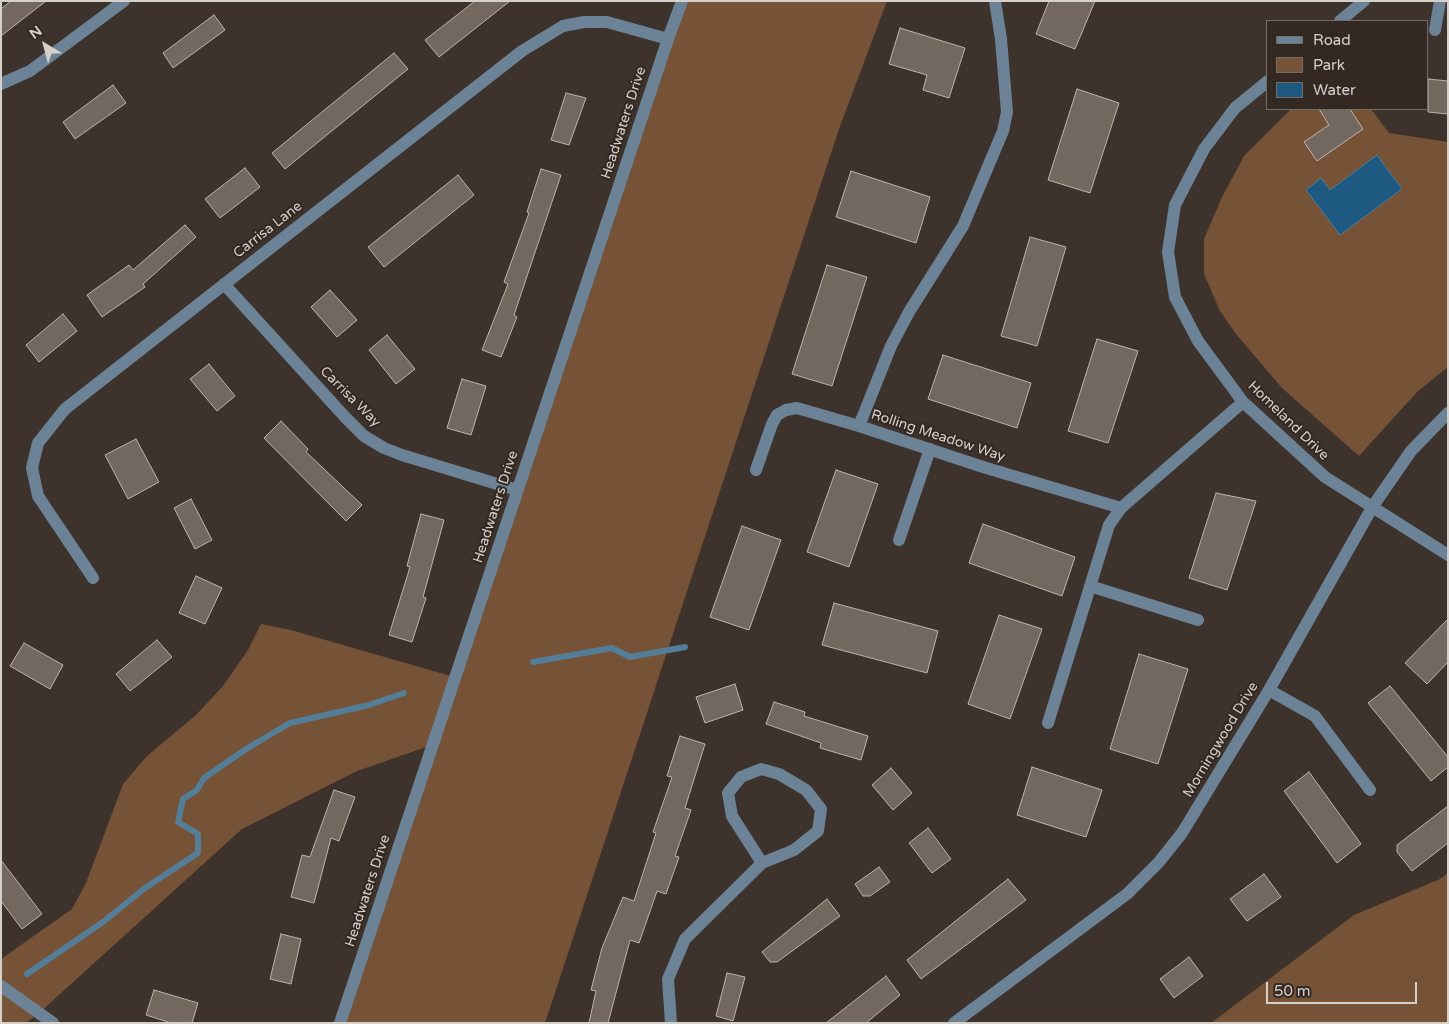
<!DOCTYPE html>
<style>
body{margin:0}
#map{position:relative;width:1449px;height:1024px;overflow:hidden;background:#3d332c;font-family:"Varela Round",sans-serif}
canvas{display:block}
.frame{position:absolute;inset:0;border:2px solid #d6d0cb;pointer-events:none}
.legend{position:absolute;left:1266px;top:20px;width:162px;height:90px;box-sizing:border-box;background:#332922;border:1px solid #746c66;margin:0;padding:6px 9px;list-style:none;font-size:15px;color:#d6d0cb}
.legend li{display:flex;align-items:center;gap:10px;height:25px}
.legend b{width:25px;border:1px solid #746c66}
.north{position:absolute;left:20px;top:20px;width:50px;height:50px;-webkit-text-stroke:4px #332922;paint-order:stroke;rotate:323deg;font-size:14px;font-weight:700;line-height:20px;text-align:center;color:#d6d0cb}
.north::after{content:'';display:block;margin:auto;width:18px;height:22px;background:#d6d0cb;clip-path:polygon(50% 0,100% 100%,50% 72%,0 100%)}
.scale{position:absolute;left:1266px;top:982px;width:151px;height:22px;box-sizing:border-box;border:2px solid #d6d0cb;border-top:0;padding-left:6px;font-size:15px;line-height:18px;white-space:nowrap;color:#d6d0cb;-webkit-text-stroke:4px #332922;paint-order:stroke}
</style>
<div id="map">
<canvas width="1449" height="1024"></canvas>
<div class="frame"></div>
<ul class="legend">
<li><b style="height:6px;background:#6c8397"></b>Road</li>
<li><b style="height:14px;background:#765237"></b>Park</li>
<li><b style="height:14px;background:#1d5981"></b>Water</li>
</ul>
<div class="north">N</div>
<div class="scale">50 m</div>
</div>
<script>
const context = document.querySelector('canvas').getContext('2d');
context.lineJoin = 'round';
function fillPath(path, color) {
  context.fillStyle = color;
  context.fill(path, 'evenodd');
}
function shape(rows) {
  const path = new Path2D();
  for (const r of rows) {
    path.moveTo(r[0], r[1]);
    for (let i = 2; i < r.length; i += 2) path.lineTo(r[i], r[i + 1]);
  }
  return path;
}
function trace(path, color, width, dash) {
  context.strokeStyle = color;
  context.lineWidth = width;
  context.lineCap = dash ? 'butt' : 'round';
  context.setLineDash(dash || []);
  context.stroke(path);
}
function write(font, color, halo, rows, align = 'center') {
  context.font = font + ' "Varela Round",sans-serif';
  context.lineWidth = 4;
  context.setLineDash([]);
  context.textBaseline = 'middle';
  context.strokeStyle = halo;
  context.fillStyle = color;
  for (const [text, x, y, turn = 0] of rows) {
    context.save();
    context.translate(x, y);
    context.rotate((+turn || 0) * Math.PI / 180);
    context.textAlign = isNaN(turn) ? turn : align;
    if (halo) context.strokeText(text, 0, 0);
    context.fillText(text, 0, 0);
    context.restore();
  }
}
const green = shape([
 [682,1,887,1,839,129,545,1023,340,1023,432,745,357,771,242,829,39,1013,26,1023,1,1023,1,959,72,909,86,883,123,784,147,756,196,715,223,686,248,650,261,624,291,630,454,677],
 [1291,109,1371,109,1389,133,1448,142,1448,367,1417,392,1359,456,1282,388,1236,334,1220,311,1204,274,1204,239,1222,197,1244,156],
 [1448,873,1448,1023,1211,1023,1354,915,1440,879]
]);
const water = shape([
 [1377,155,1402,189,1340,235,1306,190,1321,178,1330,190,1377,155]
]);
const stream = shape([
 [533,662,612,648,630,657,685,647],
 [27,974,103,922,145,888,198,853,198,834,178,822,183,799,197,790,204,778,246,749,290,723,369,705,404,693]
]);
const building = shape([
 [11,1,46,1,1,36,1,9,11,1],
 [475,1,510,1,439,57,425,40,475,1],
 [1049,1,1095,1,1075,49,1036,34,1049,1],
 [214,15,225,30,173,68,163,53,214,15],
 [900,28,965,48,949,98,923,90,927,75,889,64,900,28],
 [394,53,408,69,285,169,272,153,394,53],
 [1428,79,1448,81,1448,114,1428,112,1428,79],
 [113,85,126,103,75,139,63,122,113,85],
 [1077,89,1119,103,1090,193,1048,180,1077,89],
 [566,93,586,98,569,145,551,140,566,93],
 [1319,109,1350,109,1363,129,1317,161,1304,142,1329,125,1319,109],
 [245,168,260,187,220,218,205,199,245,168],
 [541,169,561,175,514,315,517,317,501,357,482,350,508,284,504,282,529,213,527,212,541,169],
 [851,171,930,197,916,243,836,217,851,171],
 [458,175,474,195,384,267,368,247,458,175],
 [185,225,196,237,143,284,145,287,102,317,87,295,129,265,133,270,185,225],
 [1030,237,1066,247,1037,346,1001,336,1030,237],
 [827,265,867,277,832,386,792,374,827,265],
 [330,290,357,320,337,337,311,307,330,290],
 [63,314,77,331,39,362,26,345,63,314],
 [387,335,415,369,396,384,369,350,387,335],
 [1097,339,1138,351,1108,443,1068,431,1097,339],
 [943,355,1031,383,1017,428,928,399,943,355],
 [209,364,235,396,217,411,190,379,209,364],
 [462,379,486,386,471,435,447,428,462,379],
 [281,421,308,449,306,452,362,505,346,521,264,438,281,421],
 [136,439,159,482,128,499,105,455,136,439],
 [836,470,878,484,849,567,807,552,836,470],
 [1216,493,1256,501,1227,590,1189,578,1216,493],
 [191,499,212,540,195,549,174,508,191,499],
 [421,514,444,520,423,597,426,598,412,642,389,635,410,567,407,566,421,514],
 [983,524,1075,557,1062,596,969,563,983,524],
 [742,526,781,540,749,630,710,617,742,526],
 [196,576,222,588,205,624,179,613,196,576],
 [834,603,938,631,927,673,822,645,834,603],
 [999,615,1042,629,1010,719,968,704,999,615],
 [1448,619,1448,662,1427,684,1405,663,1448,619],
 [157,640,172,657,130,691,116,674,157,640],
 [24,643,63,665,50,689,10,666,24,643],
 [1139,654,1188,669,1158,764,1110,749,1139,654],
 [735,684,743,710,705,723,696,697,735,684],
 [1390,686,1448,757,1448,767,1431,781,1368,703,1390,686],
 [774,702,805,712,804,716,868,736,861,760,820,748,821,743,766,724,774,702],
 [680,736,705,744,685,808,691,810,675,856,679,857,666,894,657,891,639,943,630,940,608,1023,589,1023,596,991,591,990,602,948,623,897,634,901,656,833,653,832,672,777,667,776,680,736],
 [1032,767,1102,790,1086,837,1017,815,1032,767],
 [891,768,912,793,893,810,872,785,891,768],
 [1309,772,1361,844,1337,863,1284,791,1309,772],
 [334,790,355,797,339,841,331,838,314,903,291,897,302,855,310,857,334,790],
 [1448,806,1448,843,1412,871,1397,852,1397,845,1448,806],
 [928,828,951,859,932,873,909,843,928,828],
 [1,860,42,914,22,929,1,901,1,860],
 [879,867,890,882,870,896,863,896,855,884,879,867],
 [1264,874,1281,897,1247,921,1230,899,1264,874],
 [1008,879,1026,900,921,979,907,960,1008,879],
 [827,899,840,916,777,962,770,962,762,952,827,899],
 [281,934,301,939,291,984,270,979,281,934],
 [1189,957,1203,976,1174,998,1160,979,1189,957],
 [727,973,745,977,733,1021,716,1016,727,973],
 [886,976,900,995,866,1023,826,1023,886,976],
 [154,990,198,1003,192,1023,171,1023,146,1015,154,990]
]);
const minor = shape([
 [995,1,1001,39,1007,112,1003,131,963,226,909,312,891,346,859,426,983,467,1121,508,1243,402],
 [1340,21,1364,1],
 [1435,30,1440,1],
 [1268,81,1235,108,1204,149,1175,205,1168,252,1175,297,1198,341,1243,402,1325,477,1448,555],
 [1,84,30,71,124,1],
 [224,284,345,417,364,436,384,448,402,455,517,490],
 [756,470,772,424,777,415,786,410,797,408,859,426],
 [899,540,930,449],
 [93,578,38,496,32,468,38,443,65,409,522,51,563,26,584,22,607,22,668,39],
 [1090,586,1198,620],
 [1269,690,1315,716,1370,790],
 [1048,723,1109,525,1121,508],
 [1,986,53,1023],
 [340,1023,668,39,682,1],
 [671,1023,668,979,685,939,762,863,794,850,818,831,821,809,806,790,779,774,761,769,741,777,728,793,732,816,762,863],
 [954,1023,1127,894,1159,862,1182,833,1269,690,1373,506,1411,451,1448,413]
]);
const streetNames = [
 ["Headwaters Drive",624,123,-72],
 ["Carrisa Lane",268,230,-38],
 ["Carrisa Way",350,397,45],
 ["Homeland Drive",1288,421,44],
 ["Rolling Meadow Way",938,436,18],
 ["Headwaters Drive",496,507,-72],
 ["Morningwood Drive",1221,740,-59],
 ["Headwaters Drive",368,891,-72]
];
fillPath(green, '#765237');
fillPath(water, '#1d5981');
trace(water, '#547d97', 1);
trace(stream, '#547d97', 6);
fillPath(building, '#736860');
trace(building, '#bfb3aa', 1);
trace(minor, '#6c8397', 12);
write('14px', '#d6d0cb', '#332922', streetNames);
</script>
